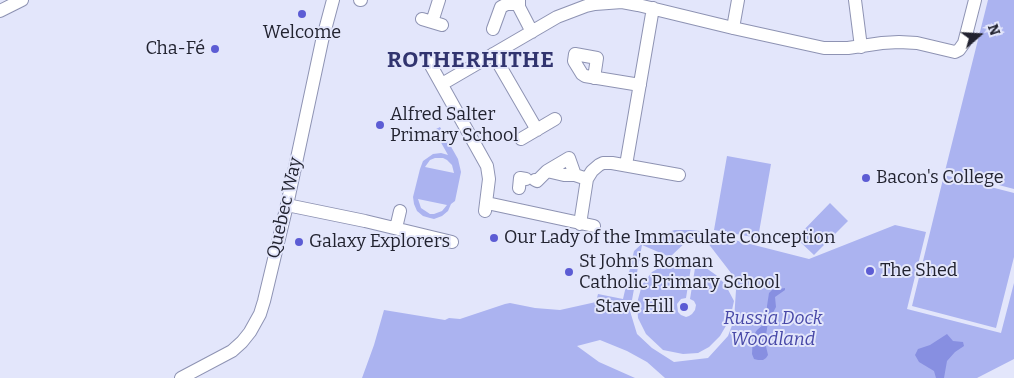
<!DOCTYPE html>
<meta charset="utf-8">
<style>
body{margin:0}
#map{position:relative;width:1014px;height:378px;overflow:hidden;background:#e3e6fb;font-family:Bitter,serif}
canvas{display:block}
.north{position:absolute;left:954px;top:10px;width:50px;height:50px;-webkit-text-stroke:4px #e3e6fb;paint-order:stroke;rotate:71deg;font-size:14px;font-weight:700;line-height:20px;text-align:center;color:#222330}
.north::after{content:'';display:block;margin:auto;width:18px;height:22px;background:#222330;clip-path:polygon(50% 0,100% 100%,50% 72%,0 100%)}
</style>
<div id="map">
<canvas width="1014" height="378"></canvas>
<div class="north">N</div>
</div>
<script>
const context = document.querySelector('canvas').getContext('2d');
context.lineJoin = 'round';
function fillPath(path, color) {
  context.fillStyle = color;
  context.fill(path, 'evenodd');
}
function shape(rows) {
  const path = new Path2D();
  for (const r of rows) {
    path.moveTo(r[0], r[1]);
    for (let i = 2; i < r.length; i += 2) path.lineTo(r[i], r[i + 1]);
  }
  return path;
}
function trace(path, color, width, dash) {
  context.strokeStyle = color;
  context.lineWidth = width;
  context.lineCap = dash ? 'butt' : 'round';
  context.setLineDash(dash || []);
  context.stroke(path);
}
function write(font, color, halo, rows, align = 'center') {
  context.font = font + ' Bitter,serif';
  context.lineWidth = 4;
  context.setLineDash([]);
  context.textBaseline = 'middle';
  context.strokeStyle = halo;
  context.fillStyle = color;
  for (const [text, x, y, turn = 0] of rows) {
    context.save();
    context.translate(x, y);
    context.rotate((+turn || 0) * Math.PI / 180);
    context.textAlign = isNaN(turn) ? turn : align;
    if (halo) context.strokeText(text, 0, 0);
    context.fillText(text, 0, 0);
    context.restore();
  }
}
const green = shape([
 [988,0,1014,0,1014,189,945,171],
 [440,127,458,159,461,172,455,201,451,204,448,211,442,216,434,219,430,218,423,216,417,211,414,204,413,197,420,169,423,161,433,154,441,153,448,155,434,130],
 [435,158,443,158,447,160,452,165,454,173,425,167,430,160],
 [418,199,447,205,442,211,434,214,430,214,421,208],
 [727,156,771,164,758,238,714,230],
 [944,175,1014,193,1014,257,996,328,912,306],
 [830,203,848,221,814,255,796,238],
 [895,225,926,232,907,309,1001,333,1014,283,1014,359,977,378,665,378,647,362,627,351,600,340,577,346,599,362,635,378,362,378,374,345,384,310,445,320,449,318,460,319,505,304,510,303,535,308,560,310,596,302,598,294,623,299,634,251,645,241,661,234,675,230,691,230,699,231,809,259],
 [704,238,731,273,736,290,734,320,728,336,708,358,674,362,652,348,637,334,630,311,642,245,670,257,689,239],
 [679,260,692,261,686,298,681,299,677,304,678,312,681,315,686,317,689,316,692,314,695,310,696,305,694,301,690,299,696,262,699,263,716,275,725,284,734,301,732,310,727,324,720,336,709,347,698,353,683,354,663,350,646,334,638,318,637,303,642,285,652,272,666,264]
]);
const water = shape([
 [785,288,785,290,775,297,776,307,768,322,765,342,768,355,766,358,763,360,758,360,754,359,752,354,753,336,757,330,764,324,767,319,767,306,769,293,772,290],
 [947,334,953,341,963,342,964,346,955,352,947,361,944,378,936,378,934,371,919,362,915,355,918,349,930,345]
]);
const minor = shape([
 [360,0,361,0],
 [519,0,519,7,532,32],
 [855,0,861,47],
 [0,11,22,0],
 [422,19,442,25],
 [432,22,439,0],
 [733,28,738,0],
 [493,29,501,7,507,4,518,4],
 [493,54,537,130],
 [429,62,487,166,489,179,485,211],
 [594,78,597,58,575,54,574,61,582,74,585,76,640,85],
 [442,84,557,17,586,6,595,4,622,2,638,5,733,28,824,48,848,48,882,43,899,42,917,43,955,52,959,50,964,43,975,0],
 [521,139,555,119],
 [626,165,653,8],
 [575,175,569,158,547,171,564,175,575,175,587,179],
 [535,180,537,181,547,171],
 [519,188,520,178,526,179],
 [487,203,594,226],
 [287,205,365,221,452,242],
 [580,224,587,179,592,171,599,165,603,163,612,163,679,175],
 [396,228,400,211],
 [181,378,232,351,242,342,250,332,260,314,264,301,287,205,322,41,333,0]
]);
const markers = [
 [302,14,5,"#5c5cd4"],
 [215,49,5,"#5c5cd4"],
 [380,125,5,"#5c5cd4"],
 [866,178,5,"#5c5cd4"],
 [494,238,5,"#5c5cd4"],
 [299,242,5,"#5c5cd4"],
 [870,271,5,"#5c5cd4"],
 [569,272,5,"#5c5cd4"],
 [684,307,5,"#5c5cd4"]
];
const poiNames = [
 ["Welcome",302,33,"center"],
 ["Cha-Fé",205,49,"right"],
 ["Alfred Salter",390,115],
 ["Primary School",390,136],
 ["Bacon's College",876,178],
 ["Our Lady of the Immaculate Conception",504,238],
 ["Galaxy Explorers",309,242],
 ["St John's Roman",579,262],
 ["Catholic Primary School",579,283],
 ["The Shed",880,271],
 ["Stave Hill",674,307,"right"]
];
const streetNames = [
 ["Quebec Way",285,208,-77]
];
const parkNames = [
 ["Russia Dock",773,319],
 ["Woodland",773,340]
];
const districtNames = [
 ["ROTHERHITHE",471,61]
];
fillPath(green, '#abb3f0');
fillPath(water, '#878fe1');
trace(minor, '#8e93b3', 14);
trace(minor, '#fff', 12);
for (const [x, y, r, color] of markers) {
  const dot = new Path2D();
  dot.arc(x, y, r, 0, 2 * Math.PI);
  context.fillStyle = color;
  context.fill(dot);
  trace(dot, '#e3e6fb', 2);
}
write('18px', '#222330', '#e3e6fb', poiNames, 'left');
write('18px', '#222330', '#e3e6fb', streetNames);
write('italic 18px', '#4748a7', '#e3e6fb', parkNames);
context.letterSpacing = '1px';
write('bold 22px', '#31346f', '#e3e6fb', districtNames);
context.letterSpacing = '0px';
</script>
